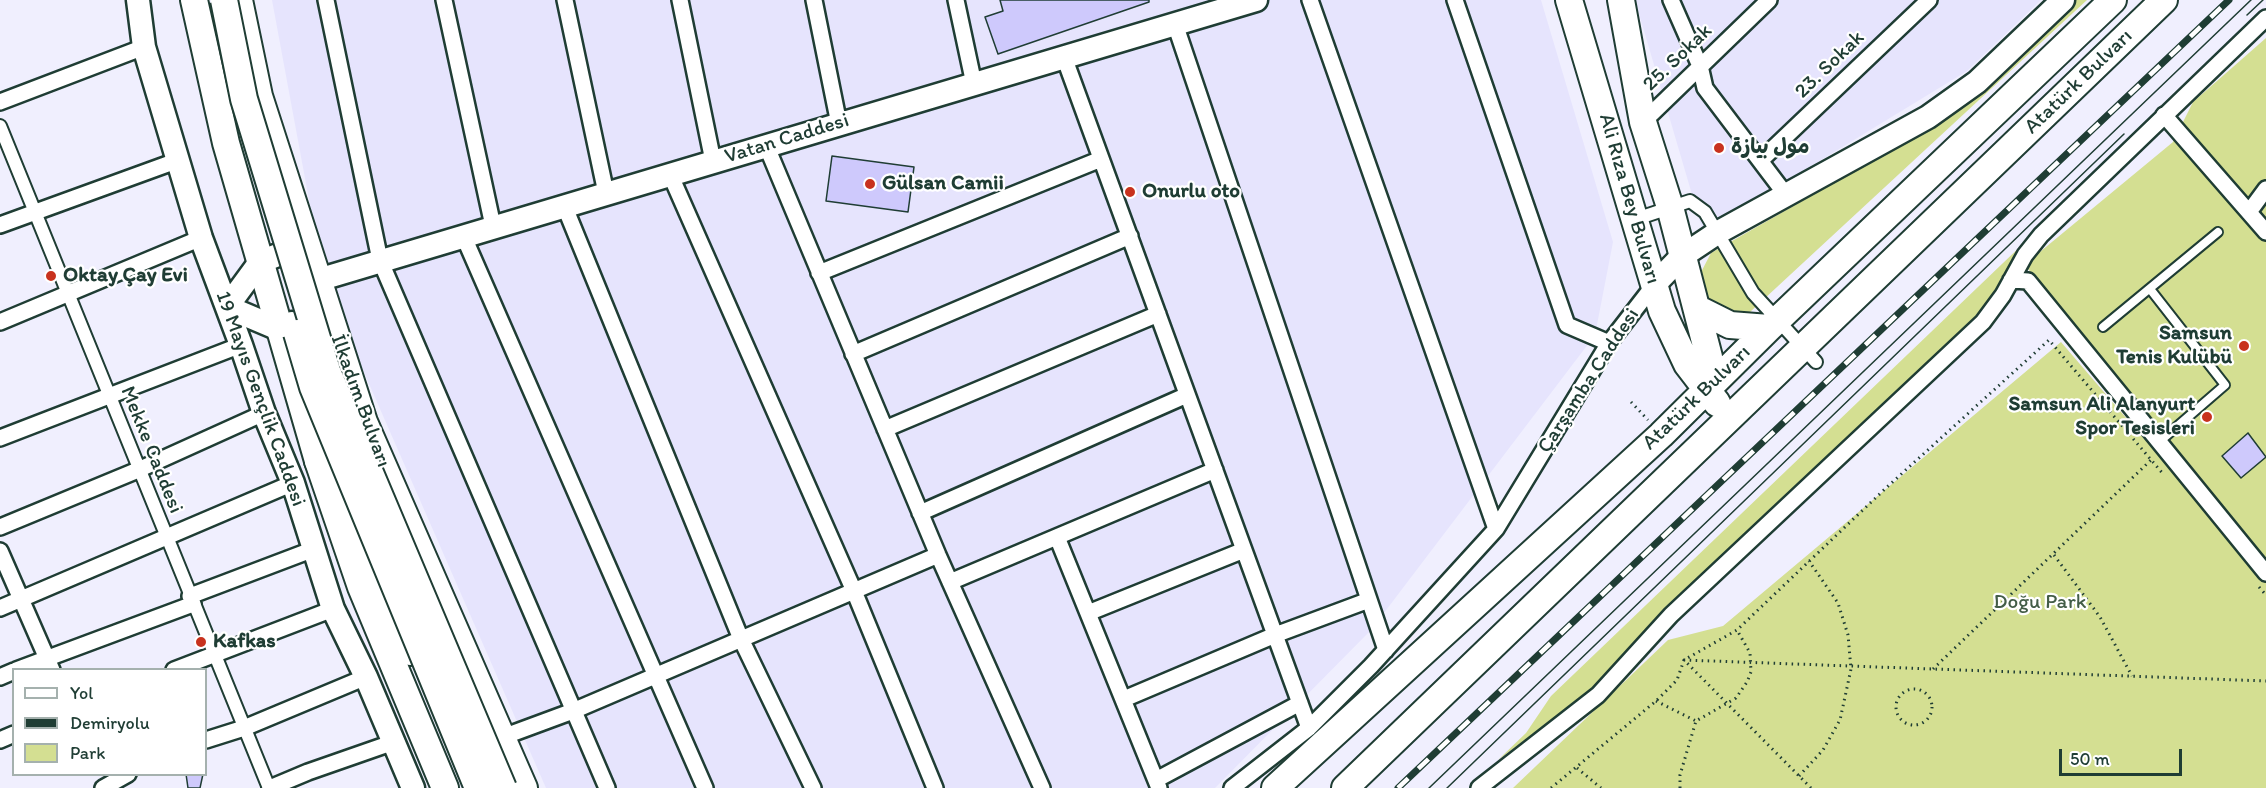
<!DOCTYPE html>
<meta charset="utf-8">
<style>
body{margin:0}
#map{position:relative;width:2266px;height:788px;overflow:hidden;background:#f0effe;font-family:Itim,sans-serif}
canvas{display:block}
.legend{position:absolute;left:12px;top:668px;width:195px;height:108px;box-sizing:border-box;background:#fff;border:2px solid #a5b1ae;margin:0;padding:8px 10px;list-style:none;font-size:18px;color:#1f3d34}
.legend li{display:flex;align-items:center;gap:12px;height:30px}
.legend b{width:30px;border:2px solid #a5b1ae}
.scale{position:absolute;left:2059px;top:749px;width:123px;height:27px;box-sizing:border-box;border:3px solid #1f3d34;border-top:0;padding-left:8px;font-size:18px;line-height:21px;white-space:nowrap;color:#1f3d34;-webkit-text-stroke:4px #fff;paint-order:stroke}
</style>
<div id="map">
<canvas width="2266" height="788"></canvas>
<ul class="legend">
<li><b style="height:8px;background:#fff"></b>Yol</li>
<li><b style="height:8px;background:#1f3d34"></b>Demiryolu</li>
<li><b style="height:16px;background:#d4df92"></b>Park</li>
</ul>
<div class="scale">50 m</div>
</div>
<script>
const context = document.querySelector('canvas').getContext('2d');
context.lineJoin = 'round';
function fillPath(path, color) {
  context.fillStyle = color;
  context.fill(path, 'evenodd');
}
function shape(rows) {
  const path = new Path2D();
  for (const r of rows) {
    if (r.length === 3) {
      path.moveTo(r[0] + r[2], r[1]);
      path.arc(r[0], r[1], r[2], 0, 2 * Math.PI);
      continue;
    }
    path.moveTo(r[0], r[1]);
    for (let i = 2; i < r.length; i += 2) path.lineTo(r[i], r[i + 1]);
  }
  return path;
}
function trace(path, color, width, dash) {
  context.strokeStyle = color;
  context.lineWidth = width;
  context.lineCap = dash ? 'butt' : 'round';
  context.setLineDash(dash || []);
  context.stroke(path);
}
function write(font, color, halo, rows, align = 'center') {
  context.font = font + ' Itim,"Playpen Sans Arabic",sans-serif';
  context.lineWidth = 4.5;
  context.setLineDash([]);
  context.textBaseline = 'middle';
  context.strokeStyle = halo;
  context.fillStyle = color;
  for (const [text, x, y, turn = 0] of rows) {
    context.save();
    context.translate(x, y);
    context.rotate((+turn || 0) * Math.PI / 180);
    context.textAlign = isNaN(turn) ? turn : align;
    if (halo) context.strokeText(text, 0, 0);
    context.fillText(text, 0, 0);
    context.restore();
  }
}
const built = shape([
 [272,0,1541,0,1613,242,1595,335,1371,630,1215,788,546,788,324,281],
 [1635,0,2041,0,1967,71,1703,232]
]);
const green = shape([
 [2075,0,2087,0,1750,312,1736,316,1709,303,1699,276,1711,253,1951,116],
 [2266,38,2266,565,2028,269,2035,256,2173,142,2193,102],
 [2026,241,1990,301,1977,316,1654,621,1592,690,1498,760,1526,733,1551,696],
 [2061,342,2266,581,2266,788,1513,788,1668,640,1723,626]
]);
const building = shape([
 [1000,0,1149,0,1149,2,998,54,985,17,1003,11,1000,0],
 [832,156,914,167,908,212,826,201,832,156],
 [2248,433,2266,457,2241,478,2222,456,2248,433],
 [186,774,203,774,200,788,188,788,186,774]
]);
const path = shape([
 [1631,402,1648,420],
 [2054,555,2100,617,2132,676],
 [2259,587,2266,595],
 [1933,669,2151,460],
 [1914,707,18],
 [1656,701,1696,721],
 [1577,768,1601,788],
 [1799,776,1823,750,1840,720,1851,669,1848,635,1838,603,1809,561],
 [1551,788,1656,701,1677,680,1684,660,1737,630,1887,487,2049,340,2164,475],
 [1680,788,1680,775,1696,721,1736,698,1747,682,1751,672,1750,653,1737,630],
 [1811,788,1684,660,2266,681]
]);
const service = shape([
 [2150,289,2225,385,2159,442],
 [2103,327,2218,232]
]);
const pedestrian = shape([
 [0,126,269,788],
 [1633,220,1690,201,1705,212,1753,293,1816,362]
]);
const minor = shape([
 [326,0,380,260,607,788],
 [444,0,493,226],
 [565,0,606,193],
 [680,0,713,161],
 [814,0,839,124],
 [956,0,974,84],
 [1310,0,1496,529],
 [1455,0,1567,325,1609,343],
 [1671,0,1700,66,1705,88,1786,195],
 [1175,24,1386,650],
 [1064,57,1309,728],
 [0,102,144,47],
 [2164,115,2266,232],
 [1643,122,1769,0],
 [766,145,938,555,1042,788],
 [1761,160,1929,0],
 [670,174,854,591,935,788],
 [564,205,741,639,813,788],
 [2249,212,2266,189],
 [0,225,176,161],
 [463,235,705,788],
 [819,273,1101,159],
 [2011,280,2028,281,2266,573],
 [0,322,201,238],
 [853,354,1130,236],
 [885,429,1158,314],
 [0,438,241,345],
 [920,513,1187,395],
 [0,527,138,470,264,413],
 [1057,537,1159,788],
 [0,551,52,670],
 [950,582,1215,470],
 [190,596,314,549],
 [0,608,293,483],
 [1088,613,1244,550],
 [16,670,193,604],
 [174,670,333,609],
 [0,677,14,671],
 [1124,699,1275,635,1369,600],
 [500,738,573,711,938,555],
 [0,740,14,734],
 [206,740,244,728,366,677],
 [1156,780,1300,703],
 [103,788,128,774],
 [270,788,308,772,394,742],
 [1232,788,1309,728,1371,666,1496,529,1609,343,1654,285],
 [1479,788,1598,695,1671,615,1983,322,2003,295,2025,255,2041,235,2266,18]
]);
const secondary = shape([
 [138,0,144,47,201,238,241,345,264,413,293,483,333,609,366,677,413,788],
 [318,280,1256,0],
 [1654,285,1681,257,1717,233,1928,117,1977,82,2063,0],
 [292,323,279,329,227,307,260,262,306,244]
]);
const primary = shape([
 [194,0,226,143,318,461,327,479],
 [239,0,259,96,364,422,524,788],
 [1569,0,1662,311,1687,364,1717,403],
 [1621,0,1643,122,1670,207,1709,357,1707,390],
 [1698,309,1730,325,1769,328],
 [348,523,410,652],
 [1275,788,1661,435,1769,328,2113,0],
 [1345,788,2164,0]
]);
const trunk = shape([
 [318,461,361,587,445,788]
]);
const tram = shape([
 [2247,15,2263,0],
 [1429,788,2251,0],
 [1447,788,2124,134]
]);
const rail = shape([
 [1398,788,2229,0]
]);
const trunkBridge = shape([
 [224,0,244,99,327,371,503,788],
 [297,333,313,387,478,788]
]);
const markers = [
 [1719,148,6,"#c8321e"],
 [870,184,6,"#c8321e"],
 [1130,192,6,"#c8321e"],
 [51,276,6,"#c8321e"],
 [2244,346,6,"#c8321e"],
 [2207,417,6,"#c8321e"],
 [201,642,6,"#c8321e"]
];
const streetNames = [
 ["25. Sokak",1678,58,-44],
 ["23. Sokak",1830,65,-44],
 ["Atatürk Bulvarı",2079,82,-44],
 ["Vatan Caddesi",787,139,-17],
 ["Ali Rıza Bey Bulvarı",1629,199,74],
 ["Çarşamba Caddesi",1589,381,-57],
 ["Atatürk Bulvarı",1697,398,-44],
 ["19 Mayıs Gençlik Caddesi",260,399,70],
 ["İlkadım Bulvarı",360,401,70],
 ["Mekke Caddesi",151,450,68]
];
const poiNames = [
 ["مول بيازة",1731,148],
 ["Gülsan Camii",882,184],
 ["Onurlu oto",1142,192],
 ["Oktay Çay Evi",63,276],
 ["Samsun",2232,334,"right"],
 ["Tenis Kulübü",2232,358,"right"],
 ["Samsun Ali Alanyurt",2195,405,"right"],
 ["Spor Tesisleri",2195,429,"right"],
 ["Kafkas",213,642]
];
const parkNames = [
 ["Doğu Park",2040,603]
];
fillPath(built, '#e6e4fd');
fillPath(green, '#d4df92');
fillPath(building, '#cec9fc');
trace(building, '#1f3d34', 1.5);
trace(service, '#1f3d34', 12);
trace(pedestrian, '#1f3d34', 16);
trace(minor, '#1f3d34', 20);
trace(secondary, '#1f3d34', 27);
trace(primary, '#1f3d34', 30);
trace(trunk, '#1f3d34', 30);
trace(path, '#1f3d34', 3, [1.5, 4.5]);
trace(service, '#fff', 8);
trace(pedestrian, '#fff', 12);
trace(minor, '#fff', 15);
trace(secondary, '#fff', 22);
trace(primary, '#fff', 26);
trace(trunk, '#fff', 26);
trace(tram, '#1f3d34', 1.5);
trace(rail, '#1f3d34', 7);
trace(rail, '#fff', 4.5, [14]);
trace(trunkBridge, '#1f3d34', 30, []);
trace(trunkBridge, '#fff', 26);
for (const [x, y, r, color] of markers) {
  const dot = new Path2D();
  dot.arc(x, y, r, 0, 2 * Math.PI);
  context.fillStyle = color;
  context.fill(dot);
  trace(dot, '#fff', 2);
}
write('21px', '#1f3d34', '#fff', streetNames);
write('bold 21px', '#1f3d34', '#fff', poiNames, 'left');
write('21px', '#435d47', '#fff', parkNames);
</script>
